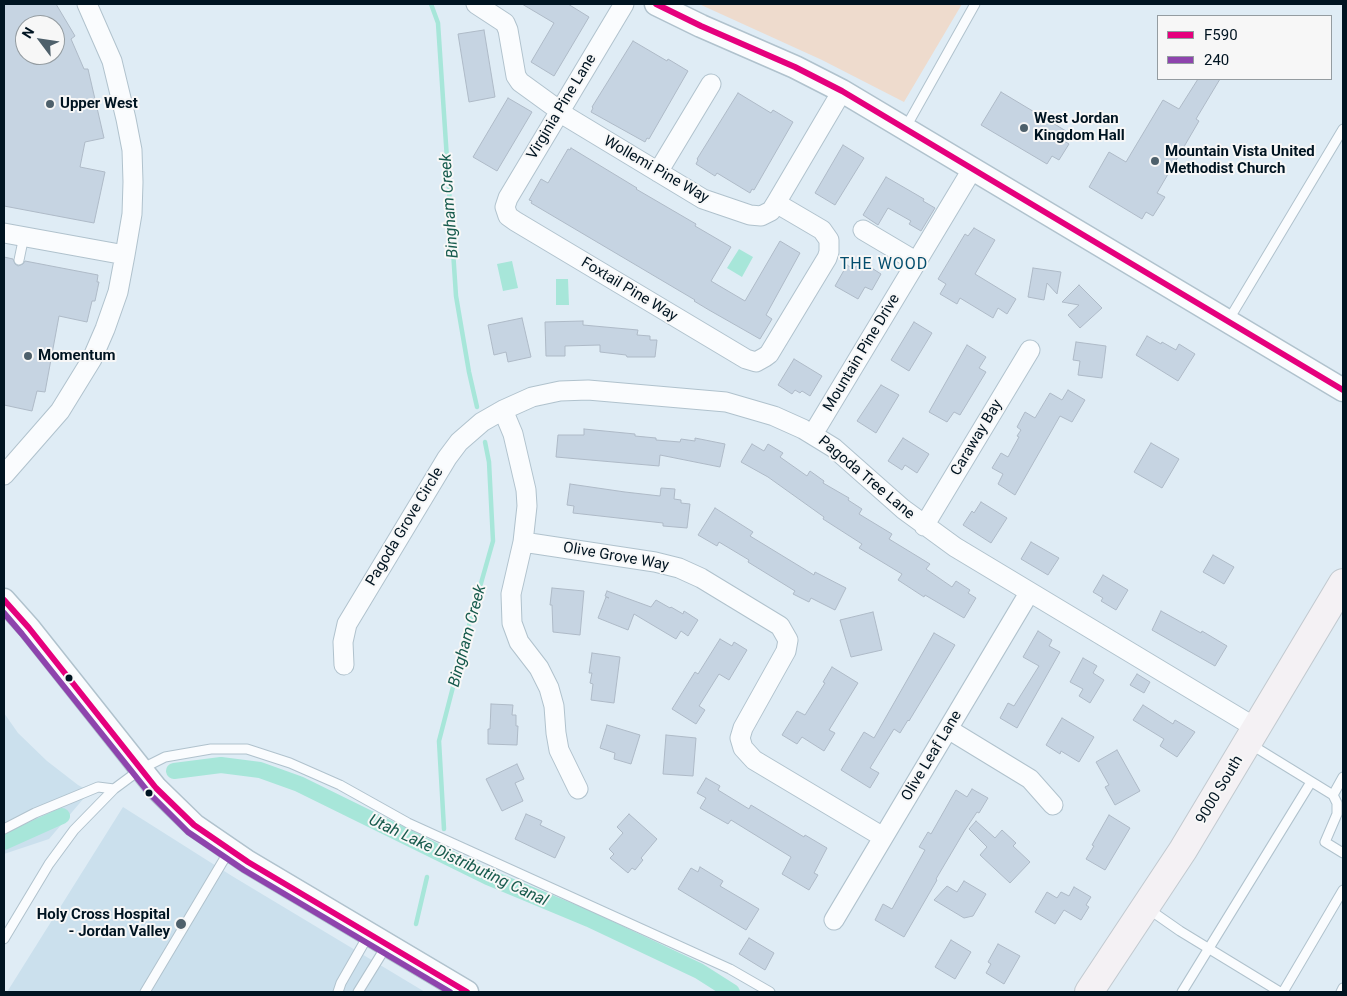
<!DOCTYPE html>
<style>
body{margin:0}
#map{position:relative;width:1347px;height:996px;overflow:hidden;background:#dfecf5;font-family:Roboto,sans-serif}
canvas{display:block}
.frame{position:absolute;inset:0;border:5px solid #001421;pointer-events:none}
.legend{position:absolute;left:1157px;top:15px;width:175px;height:65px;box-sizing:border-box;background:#f7f7f7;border:1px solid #949ca1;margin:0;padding:6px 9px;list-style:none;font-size:15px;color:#001421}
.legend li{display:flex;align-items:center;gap:10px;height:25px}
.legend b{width:25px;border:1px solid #949ca1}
.north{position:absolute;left:15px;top:15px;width:50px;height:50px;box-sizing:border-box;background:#f7f7f7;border:1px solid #949ca1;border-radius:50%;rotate:301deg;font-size:14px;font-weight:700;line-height:20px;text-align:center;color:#001421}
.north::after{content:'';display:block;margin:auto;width:18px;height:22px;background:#4e606b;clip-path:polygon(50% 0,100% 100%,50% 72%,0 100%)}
</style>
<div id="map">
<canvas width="1347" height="996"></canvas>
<div class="frame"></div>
<ul class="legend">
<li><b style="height:6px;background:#e5007d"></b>F590</li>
<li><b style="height:6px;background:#8e44ad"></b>240</li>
</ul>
<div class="north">N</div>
</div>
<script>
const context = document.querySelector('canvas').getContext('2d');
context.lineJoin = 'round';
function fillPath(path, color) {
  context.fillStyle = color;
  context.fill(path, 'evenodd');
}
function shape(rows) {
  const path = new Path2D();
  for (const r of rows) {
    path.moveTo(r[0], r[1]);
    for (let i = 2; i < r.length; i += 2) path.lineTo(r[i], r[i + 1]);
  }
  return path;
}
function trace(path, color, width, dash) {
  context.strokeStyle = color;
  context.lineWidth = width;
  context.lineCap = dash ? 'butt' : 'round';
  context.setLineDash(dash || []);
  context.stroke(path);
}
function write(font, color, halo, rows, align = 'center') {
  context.font = font + ' Roboto,sans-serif';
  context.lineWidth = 4;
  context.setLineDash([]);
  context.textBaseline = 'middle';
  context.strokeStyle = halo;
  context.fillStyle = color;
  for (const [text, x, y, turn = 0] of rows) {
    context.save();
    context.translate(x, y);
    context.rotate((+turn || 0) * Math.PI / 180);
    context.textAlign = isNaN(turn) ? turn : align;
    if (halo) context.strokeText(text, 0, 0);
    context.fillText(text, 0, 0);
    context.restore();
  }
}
const built = shape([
 [4,713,18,733,47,761,78,785,90,791,49,839,4,854],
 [123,807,232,876,425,992,7,992]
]);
const green = shape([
 [699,4,962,4,904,102,822,60]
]);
const water = shape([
 [739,249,753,257,742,277,727,268],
 [512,261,518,288,503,291,497,264],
 [556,279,568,279,569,305,556,305]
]);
const stream = shape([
 [431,4,438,23,456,296,469,372,477,407],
 [444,829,439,741,468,629,493,541,489,462,485,442],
 [416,924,427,877]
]);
const canal = shape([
 [174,771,221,765,260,770,299,784,488,877,589,919,699,971,732,992],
 [4,842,62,816]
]);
const building = shape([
 [4,4,56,4,75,36,71,39,84,69,88,69,104,138,85,142,80,167,105,172,94,223,4,206,4,4],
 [25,25,55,25,55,55,25,55,25,25],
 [522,4,568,4,589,17,554,76,531,62,554,23,522,4],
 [484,30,495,97,469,102,458,34,484,30],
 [633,41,667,61,668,59,688,71,649,139,647,138,645,142,591,112,593,108,592,107,633,41],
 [1198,79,1220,79,1196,119,1199,121,1157,193,1165,197,1153,216,1146,212,1142,219,1089,187,1109,152,1126,162,1163,100,1179,109,1198,79],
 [1001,92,1066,131,1061,139,1069,144,1059,160,1052,156,1047,164,981,125,1001,92],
 [738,93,771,113,773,110,793,122,754,190,752,189,750,193,717,173,715,176,696,164,698,160,697,159,738,93],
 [508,98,532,112,497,171,473,157,508,98],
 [843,145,864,158,835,205,815,193,843,145],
 [571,148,637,188,636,189,696,224,695,226,731,247,711,281,745,301,780,241,800,253,766,315,772,319,760,339,709,310,694,301,695,300,531,203,532,201,529,200,541,179,548,183,568,149,570,150,571,148],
 [886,177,924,199,923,201,935,208,921,231,909,224,911,221,888,208,878,225,863,215,886,177],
 [974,228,995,240,975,274,1016,299,1007,314,998,308,993,318,960,298,957,304,940,294,946,284,938,279,965,234,968,236,974,228],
 [4,257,13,259,15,264,18,266,23,264,25,261,98,275,97,282,99,282,95,301,92,301,87,322,59,316,45,392,37,391,32,411,4,405,4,257],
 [847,265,853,269,858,265,865,269,867,265,881,274,872,290,865,287,858,299,835,286,847,265],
 [1033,268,1061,272,1057,294,1047,283,1044,300,1028,297,1033,268],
 [1079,285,1102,308,1080,328,1068,315,1079,305,1062,302,1079,285],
 [522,318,531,357,508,362,506,352,494,355,488,325,522,318],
 [583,321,583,325,638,330,637,335,650,336,650,340,657,340,655,357,627,357,626,355,600,352,600,345,565,346,565,356,546,356,545,322,583,321],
 [914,322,932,333,909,371,891,360,914,322],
 [1147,336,1161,344,1162,342,1176,350,1179,344,1195,354,1178,381,1136,355,1147,336],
 [1076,342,1106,346,1102,378,1078,375,1080,361,1073,360,1076,342],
 [967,345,986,357,979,368,986,372,960,415,954,412,947,422,929,412,967,345],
 [794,359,822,376,810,396,802,391,800,393,795,390,792,394,778,385,794,359],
 [881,385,899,395,876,433,857,421,881,385],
 [1068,390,1085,400,1072,422,1060,416,1015,495,998,484,1003,474,992,468,1001,453,1008,457,1019,437,1017,436,1021,430,1017,427,1025,412,1035,418,1050,393,1062,400,1068,390],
 [584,429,635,434,635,436,656,438,656,440,680,442,681,439,695,441,695,438,725,444,720,467,660,455,659,466,556,457,558,435,584,435,584,429],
 [903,438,929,454,917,473,905,465,902,470,888,461,903,438],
 [1151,443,1179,459,1162,488,1134,472,1151,443],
 [752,444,764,451,768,444,783,453,780,457,807,476,810,471,824,481,823,483,849,498,848,500,862,509,859,514,892,534,889,539,930,564,926,569,952,587,956,581,970,590,968,593,976,598,964,618,925,595,924,597,898,580,902,574,859,548,862,544,823,519,824,517,768,477,741,462,752,444],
 [570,484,625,492,660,496,661,488,675,489,674,499,681,500,681,503,690,504,687,528,663,526,663,523,573,513,574,506,567,505,570,484],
 [981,502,1007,518,991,543,963,525,972,511,974,513,981,502],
 [715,508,753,532,750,536,814,575,815,572,846,588,835,610,811,598,809,602,793,594,795,591,748,562,749,560,719,542,717,546,698,535,715,508],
 [1031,542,1059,558,1048,575,1021,559,1031,542],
 [1213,555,1234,567,1224,584,1203,572,1213,555],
 [1103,575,1128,590,1116,610,1101,601,1103,598,1093,592,1103,575],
 [552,588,584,591,580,635,553,632,552,605,550,605,552,588],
 [607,591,651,607,656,600,670,608,671,607,683,614,684,611,698,620,688,636,681,631,676,639,634,614,628,630,598,618,606,597,609,598,605,596,607,591],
 [1161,611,1201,633,1202,631,1227,646,1215,666,1152,630,1161,611],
 [873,612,882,650,851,657,840,620,873,612],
 [1038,631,1052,640,1049,646,1060,652,1017,728,1000,718,1008,703,1014,706,1039,666,1023,657,1038,631],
 [934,633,955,645,909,721,908,720,900,733,894,729,870,768,879,773,870,788,841,770,864,732,874,738,934,633],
 [720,639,732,646,734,642,747,650,729,680,719,674,699,706,705,710,696,724,672,709,695,672,698,674,720,639],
 [592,653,620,657,614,703,591,700,593,684,590,683,592,673,589,673,592,653],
 [1083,658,1097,666,1093,673,1104,680,1090,703,1079,696,1083,689,1070,682,1083,658],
 [832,667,858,683,829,730,835,733,824,751,802,737,797,744,782,735,797,711,805,715,825,683,823,682,832,667],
 [1137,674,1150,682,1144,693,1130,685,1137,674],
 [491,704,513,705,512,715,516,715,516,726,518,726,517,745,488,744,488,729,490,729,491,704],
 [1143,705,1173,724,1175,720,1195,732,1177,757,1160,746,1164,739,1133,720,1143,705],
 [1062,718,1094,737,1079,762,1061,751,1060,754,1046,745,1062,718],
 [607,725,640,735,631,764,614,759,615,753,600,748,607,725],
 [666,735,696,738,693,776,663,774,666,735],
 [1117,750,1140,791,1115,805,1105,787,1109,785,1096,762,1117,750],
 [517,764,524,779,515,783,523,801,502,811,486,779,517,764],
 [706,778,720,786,718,790,749,809,751,805,804,837,805,835,827,848,814,873,818,875,809,890,782,874,791,857,731,820,728,824,700,808,706,798,697,793,706,778],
 [972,789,988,798,979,813,977,812,965,830,936,879,937,880,904,937,875,920,883,904,892,909,925,850,919,847,928,832,931,834,956,790,967,797,972,789],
 [526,814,542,821,540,825,565,837,555,858,515,839,526,814],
 [629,814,657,839,641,858,643,860,635,870,632,868,628,873,610,858,614,854,609,849,623,833,617,827,629,814],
 [1109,815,1130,828,1105,870,1086,859,1094,846,1092,845,1109,815],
 [976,821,995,838,1002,830,1016,843,1013,846,1030,862,1010,883,980,855,987,847,969,829,976,821],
 [700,867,723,881,720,886,759,909,746,930,678,889,691,868,698,872,700,867],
 [964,881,986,894,973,916,964,918,934,900,947,886,957,892,964,881],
 [1074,887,1091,897,1086,905,1089,907,1081,920,1064,910,1055,924,1035,912,1047,892,1057,898,1061,892,1069,896,1074,887],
 [749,938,774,953,765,970,739,954,749,938],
 [951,940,971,952,955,979,935,967,951,940],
 [998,944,1020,956,1004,984,986,973,991,964,988,962,998,944]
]);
const service = shape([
 [906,127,975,4],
 [19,260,24,236],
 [1228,321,1343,129],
 [1250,744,1333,795],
 [1343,777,1333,795,1337,803,1337,814,1325,842,1343,853],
 [4,829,35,813,98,787,114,789],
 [1147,908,1180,931,1280,992],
 [4,939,49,864,74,830,114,789,141,769,165,757,211,749,247,749,290,763,340,785,408,823,730,969,770,992],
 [145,992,229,851],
 [338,992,341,983,369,934],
 [358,992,387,945],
 [1182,992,1311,782],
 [1283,992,1343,890],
 [1341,992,1343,988]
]);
const minor = shape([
 [476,4,505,23,508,30,516,76,520,82,560,111],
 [624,4,508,198,505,207,508,216,515,221,746,359,756,362,765,357,769,354,827,258,829,252,829,240,822,230,776,203],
 [559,112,703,199,750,215,761,216,771,211,776,203,842,91],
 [658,172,711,84],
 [863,230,917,262],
 [4,233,125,255],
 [503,410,513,434,526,490,527,506,523,542,511,594,512,623,519,642,539,668,549,688,554,706,556,733,559,750,578,789],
 [813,434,973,168],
 [4,475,60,411,92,359,105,329,118,292,125,255,132,214,133,182,132,150,126,119,112,61,87,4],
 [924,526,1030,350],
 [523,542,655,562,679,568,701,578,780,626,788,640,786,651,743,728,740,738,743,748,754,760,883,837],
 [344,665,343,642,347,624,447,458,459,442,482,422,503,410,532,397,560,391,588,390,726,402,774,416,803,429,834,448,903,509,955,547,1256,728],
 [948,729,1030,779,1053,805],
 [834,920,1029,593]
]);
const tertiary = shape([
 [656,4,701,26,795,67,842,91,1343,390],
 [4,600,29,628,156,788,194,825,248,862,467,992]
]);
const primary = shape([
 [1089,992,1183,850,1343,583]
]);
const bus1 = shape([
 [656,4,701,26,795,67,842,91,1343,390],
 [4,600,29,628,156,788,194,825,248,862,467,992]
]);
const bus2 = shape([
 [4,613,22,634,149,793,188,832,244,870,450,992]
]);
const markers = [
 [50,104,5,"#4e606b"],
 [1024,128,5,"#4e606b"],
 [1155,161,5,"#4e606b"],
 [28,356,5,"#4e606b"],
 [69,678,4.5,"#001421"],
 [149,793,4.5,"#001421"],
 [181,924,6,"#4e606b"]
];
const poiNames = [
 ["Upper West",60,104],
 ["West Jordan",1034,119],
 ["Kingdom Hall",1034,136],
 ["Mountain Vista United",1165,152],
 ["Methodist Church",1165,169],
 ["Momentum",38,356],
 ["Holy Cross Hospital",170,915,"right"],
 ["- Jordan Valley",170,932,"right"]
];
const streetNames = [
 ["Virginia Pine Lane",562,107,-59],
 ["Wollemi Pine Way",656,170,30],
 ["Foxtail Pine Way",629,290,31],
 ["Mountain Pine Drive",862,353,-59],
 ["Caraway Bay",977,438,-59],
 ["Pagoda Tree Lane",866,478,40],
 ["Pagoda Grove Circle",405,527,-59],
 ["Olive Grove Way",616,557,10],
 ["Olive Leaf Lane",932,756,-59],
 ["9000 South",1220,790,-59]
];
const waterNames = [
 ["Bingham Creek",450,206,-94],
 ["Bingham Creek",468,636,-75],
 ["Utah Lake Distributing Canal",458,861,25]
];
const neighbourhoodNames = [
 ["THE WOOD",884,265]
];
fillPath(built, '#cbe0ed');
fillPath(green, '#eedbcd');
fillPath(water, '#a7e6d9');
trace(stream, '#a7e6d9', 4.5);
trace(canal, '#a7e6d9', 16);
fillPath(building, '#c6d4e2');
trace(building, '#aebac7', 1);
trace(service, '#b0c2cd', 11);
trace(minor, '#b0c2cd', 21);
trace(tertiary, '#b0c2cd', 25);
trace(primary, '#c1c9cf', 30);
trace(service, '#fafcfe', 9);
trace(minor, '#fafcfe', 19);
trace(tertiary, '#fafcfe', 22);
trace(primary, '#f4f1f4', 28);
trace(bus1, '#e5007d', 6);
trace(bus2, '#8e44ad', 6);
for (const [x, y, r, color] of markers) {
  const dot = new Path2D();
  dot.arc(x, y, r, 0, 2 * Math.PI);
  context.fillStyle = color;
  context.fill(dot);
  trace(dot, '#f7f7f7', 2);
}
write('bold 15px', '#001421', '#f7f7f7', poiNames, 'left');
write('15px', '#001421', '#f7f7f7', streetNames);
write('italic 16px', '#175b4d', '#f7f7f7', waterNames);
context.letterSpacing = '1px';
write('16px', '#034d6d', '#f7f7f7', neighbourhoodNames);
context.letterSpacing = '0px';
</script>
